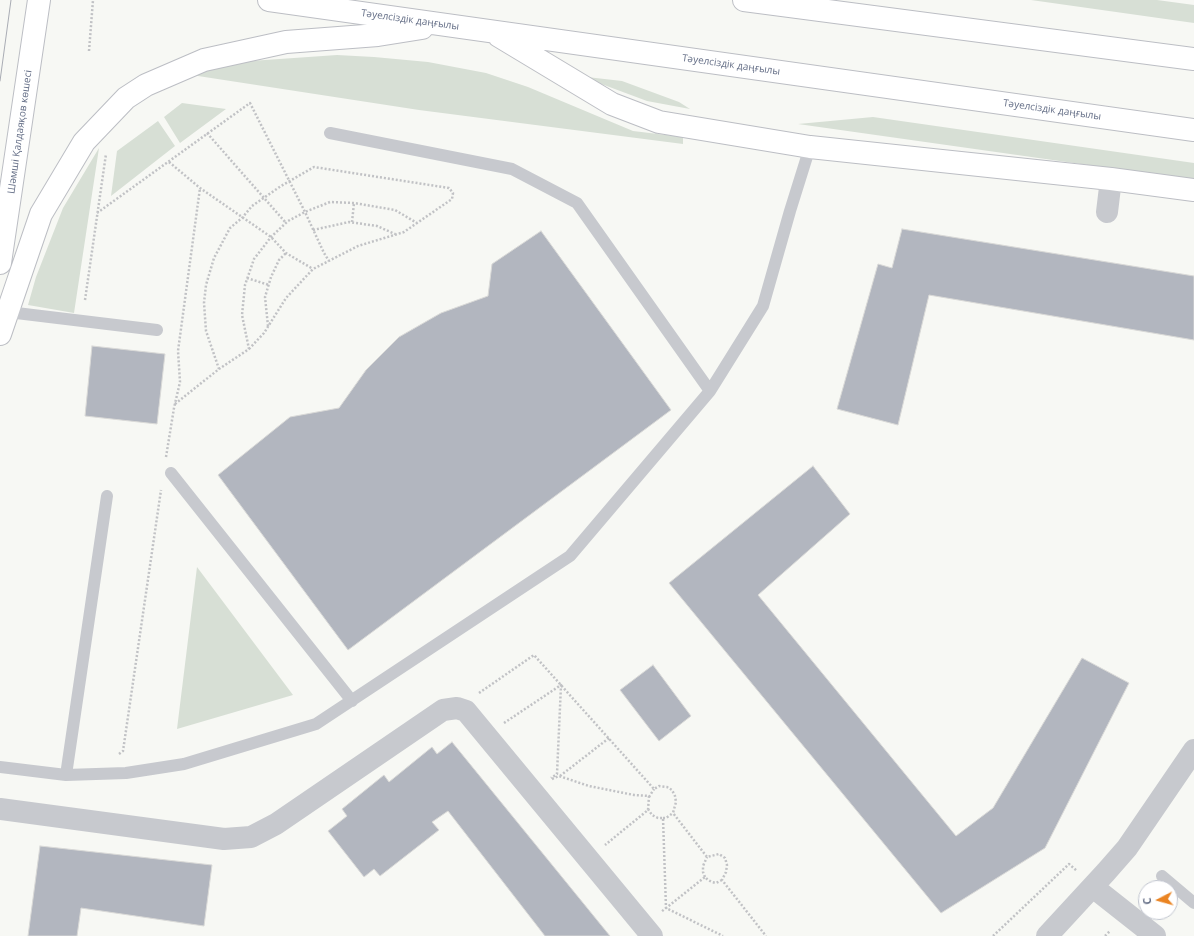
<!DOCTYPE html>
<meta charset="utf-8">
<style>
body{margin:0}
#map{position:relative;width:1194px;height:936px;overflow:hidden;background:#f7f8f4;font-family:"Open Sans",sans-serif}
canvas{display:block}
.north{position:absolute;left:1138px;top:880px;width:40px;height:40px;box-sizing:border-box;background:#fff;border:1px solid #c1c5cf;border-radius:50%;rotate:264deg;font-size:11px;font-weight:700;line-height:16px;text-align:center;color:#656f87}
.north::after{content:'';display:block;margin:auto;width:14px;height:18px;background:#ea8422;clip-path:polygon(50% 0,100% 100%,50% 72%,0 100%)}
</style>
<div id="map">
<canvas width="1194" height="936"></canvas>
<div class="north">С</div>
</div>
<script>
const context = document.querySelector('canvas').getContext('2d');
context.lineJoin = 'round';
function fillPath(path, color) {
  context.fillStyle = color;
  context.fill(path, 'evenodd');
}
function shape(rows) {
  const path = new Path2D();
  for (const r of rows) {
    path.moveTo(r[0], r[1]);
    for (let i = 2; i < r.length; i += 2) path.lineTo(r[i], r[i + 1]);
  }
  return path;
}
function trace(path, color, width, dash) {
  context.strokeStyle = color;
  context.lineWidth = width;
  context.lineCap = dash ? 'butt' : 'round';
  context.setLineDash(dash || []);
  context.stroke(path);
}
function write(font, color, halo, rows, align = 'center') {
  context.font = font + ' "Open Sans",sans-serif';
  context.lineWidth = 4;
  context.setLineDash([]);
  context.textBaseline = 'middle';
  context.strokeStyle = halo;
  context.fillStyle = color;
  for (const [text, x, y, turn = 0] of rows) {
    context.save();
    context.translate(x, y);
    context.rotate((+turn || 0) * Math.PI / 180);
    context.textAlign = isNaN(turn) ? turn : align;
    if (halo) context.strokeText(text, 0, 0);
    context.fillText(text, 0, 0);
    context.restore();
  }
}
const green = shape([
 [1031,0,1157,0,1194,5,1194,23],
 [337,55,374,57,428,62,486,73,528,87,633,131,683,137,683,144,419,110,185,74,222,63],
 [587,77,622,81,679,102,690,109,647,101,596,82],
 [182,103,226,109,180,143,164,117],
 [873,117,1194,163,1194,180,798,124],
 [158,121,175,146,111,196,117,151],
 [99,148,74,313,28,305,36,277,63,208],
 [197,567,293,695,177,729]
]);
const building = shape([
 [902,229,1194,276,1194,340,929,295,898,425,837,409,878,264,892,268,902,229],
 [541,231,671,410,348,650,218,475,290,417,339,408,366,370,399,337,441,313,488,296,492,264,541,231],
 [92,346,165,354,157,424,85,416,92,346],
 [813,466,850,514,758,595,956,836,993,808,1082,658,1129,683,1045,848,941,913,669,583,813,466],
 [653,665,691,716,659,741,620,690,653,665],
 [452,742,610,936,545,936,448,811,432,822,439,830,380,876,374,869,364,877,328,831,347,816,342,809,384,775,389,782,432,747,437,754,452,742],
 [40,846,212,865,204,926,81,908,77,936,28,936,40,846]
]);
const path = shape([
 [89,51,93,0],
 [207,133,286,223],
 [169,162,200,188,271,237,286,253,313,269],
 [97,213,250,103,305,212,324,253,329,261],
 [352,222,354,203],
 [313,230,349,222,377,226,395,234],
 [247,278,269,285],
 [85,300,106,154],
 [268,326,265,297,271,277,279,260,286,253],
 [249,349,264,333,286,298,313,269,358,246,404,232,417,223],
 [175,404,219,369,206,331,204,303,206,285,214,258,230,228,242,218,252,206,281,186,314,167,449,188,453,193,452,199,417,223,395,210,354,203,330,202,305,212,288,221,271,237,254,259,245,285,242,315,249,349,219,369],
 [166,457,174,408,180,382,178,351,200,188],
 [479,693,534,655,654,789,659,786,667,787,672,790,675,796,676,802,673,813,707,857,719,854,725,858,727,865,726,872,722,880,766,936],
 [504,723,561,685,557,774,551,778],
 [119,754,123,751,161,490],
 [560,776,609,738],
 [552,779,559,776,589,786,634,795,649,796,648,810,605,845],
 [649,797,654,789],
 [648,809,652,815,658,818,663,818,666,908,661,912],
 [663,818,666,818,673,813],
 [705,877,703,872,703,866,707,857],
 [722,880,716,883,712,882,708,880,705,877,666,908,723,936],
 [993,936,1069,864,1077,871],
 [1105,936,1110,931]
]);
const service = shape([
 [330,133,512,169,577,203,710,391],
 [8,312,157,330],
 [171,473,352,701],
 [0,767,66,775,126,773,184,764,316,724,570,556,710,391,763,306,790,211,810,147],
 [66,775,107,496],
 [1162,876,1194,903]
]);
const minor = shape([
 [1107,212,1111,179],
 [0,809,224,839,251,837,276,824,443,710,457,708,466,711,652,936],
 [1093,887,1155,936],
 [1047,936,1106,872,1127,848,1194,750]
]);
const secondary = shape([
 [269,0,1194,130],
 [744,0,1194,59],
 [499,36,612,104,659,122,810,147,1111,179,1194,190],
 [0,263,39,0],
 [0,334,41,214,84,142,126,98,146,85,204,60,286,42,378,35,422,28]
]);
const tram = shape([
 [0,81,11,0]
]);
const streetNames = [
 ["Тәуелсіздік даңғылы",410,20,8],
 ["Тәуелсіздік даңғылы",731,65,8],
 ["Тәуелсіздік даңғылы",1052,110,8],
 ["Шәмші Қалдаяқов көшесі",20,132,-82]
];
fillPath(green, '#d7dfd5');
fillPath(building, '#b2b6bf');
trace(building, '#d9d9d7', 1);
trace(secondary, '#bcbec4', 24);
trace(path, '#c1c2c5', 2.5, [2, 2]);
trace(service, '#c7c9ce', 12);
trace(minor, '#c7c9ce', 22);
trace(secondary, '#fff', 22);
trace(tram, '#a9acb4', 1);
write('10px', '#656f87', '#fff', streetNames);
</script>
